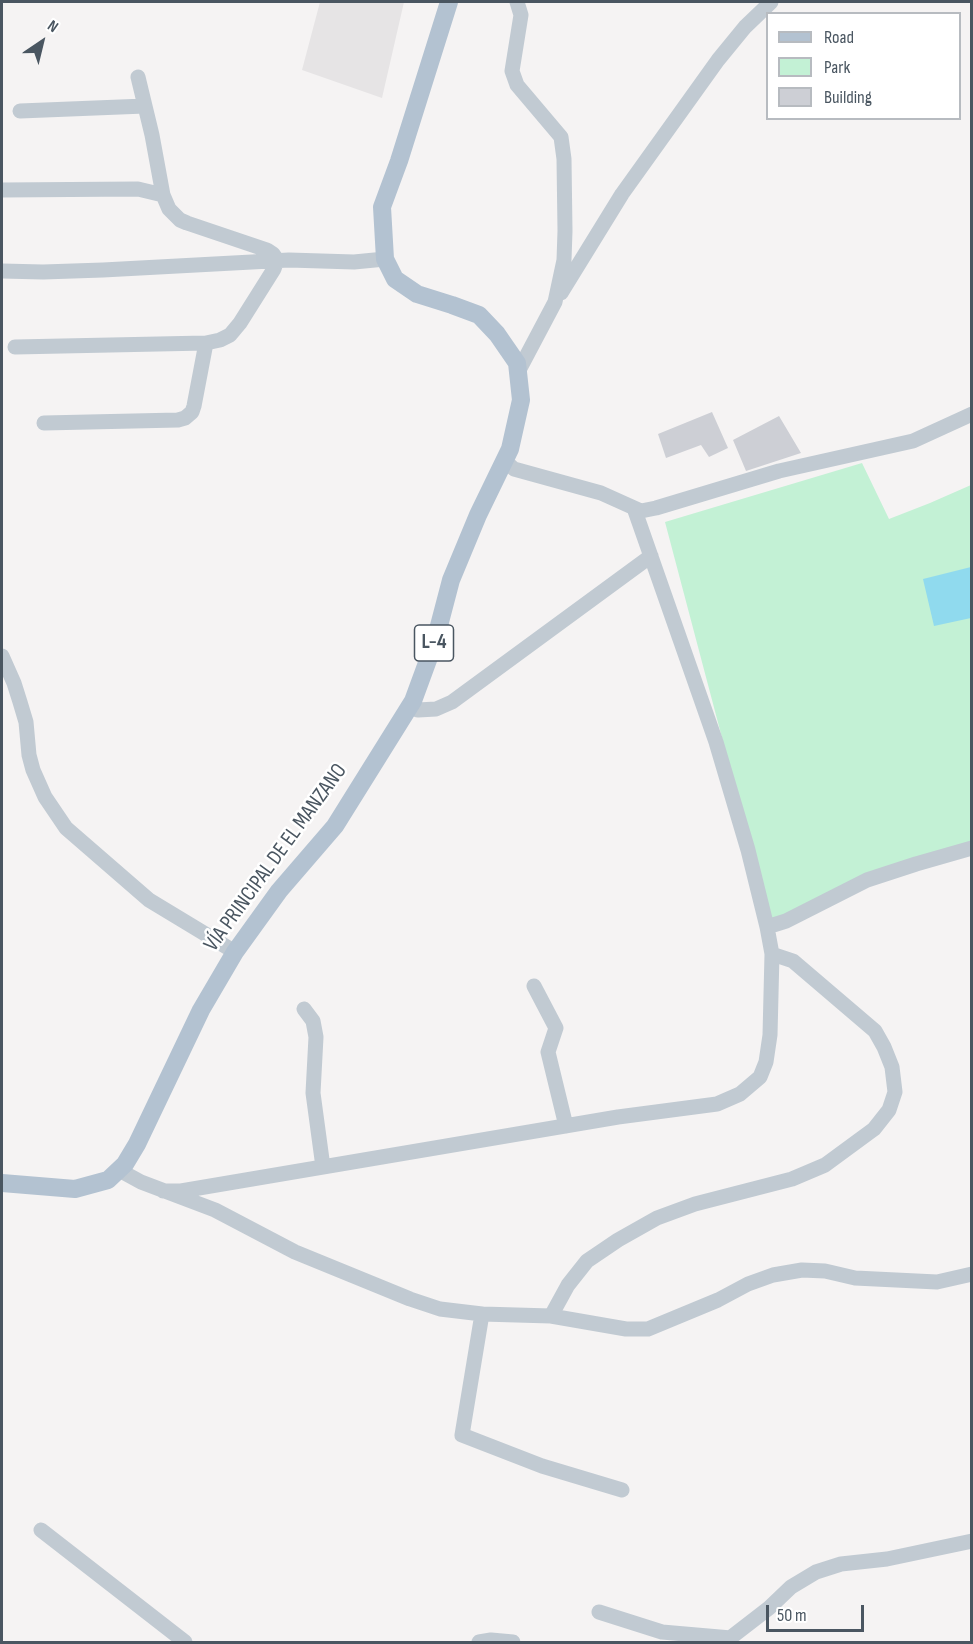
<!DOCTYPE html>
<meta charset="utf-8">
<style>
body{margin:0}
#map{position:relative;width:973px;height:1644px;overflow:hidden;background:#f5f3f3;font-family:"Sofia Sans Condensed",sans-serif}
canvas{display:block}
.frame{position:absolute;inset:0;border:3px solid #4a5661;pointer-events:none}
.legend{position:absolute;left:766px;top:12px;width:195px;height:108px;box-sizing:border-box;background:#fff;border:2px solid #b7bbc0;margin:0;padding:8px 10px;list-style:none;font-size:18px;color:#4a5661}
.legend li{display:flex;align-items:center;gap:12px;height:30px}
.legend b{width:30px;border:2px solid #b7bbc0}
.north{position:absolute;left:12px;top:12px;width:60px;height:60px;-webkit-text-stroke:4px #fff;paint-order:stroke;rotate:35deg;font-size:16px;font-weight:700;line-height:24px;text-align:center;color:#4a5661}
.north::after{content:'';display:block;margin:auto;width:21px;height:27px;background:#4a5661;clip-path:polygon(50% 0,100% 100%,50% 72%,0 100%)}
.scale{position:absolute;left:766px;top:1605px;width:98px;height:27px;box-sizing:border-box;border:3px solid #4a5661;border-top:0;padding-left:8px;font-size:18px;line-height:21px;white-space:nowrap;color:#4a5661;-webkit-text-stroke:4px #fff;paint-order:stroke}
</style>
<div id="map">
<canvas width="973" height="1644"></canvas>
<div class="frame"></div>
<ul class="legend">
<li><b style="height:8px;background:#b3c2d1"></b>Road</li>
<li><b style="height:16px;background:#c3f1d5"></b>Park</li>
<li><b style="height:16px;background:#cdcfd5"></b>Building</li>
</ul>
<div class="north">N</div>
<div class="scale">50 m</div>
</div>
<script>
const context = document.querySelector('canvas').getContext('2d');
context.lineJoin = 'round';
function fillPath(path, color) {
  context.fillStyle = color;
  context.fill(path, 'evenodd');
}
function shape(rows) {
  const path = new Path2D();
  for (const r of rows) {
    path.moveTo(r[0], r[1]);
    for (let i = 2; i < r.length; i += 2) path.lineTo(r[i], r[i + 1]);
  }
  return path;
}
function trace(path, color, width, dash) {
  context.strokeStyle = color;
  context.lineWidth = width;
  context.lineCap = dash ? 'butt' : 'round';
  context.setLineDash(dash || []);
  context.stroke(path);
}
function write(font, color, halo, rows, align = 'center') {
  context.font = font + ' "Sofia Sans Condensed",sans-serif';
  context.lineWidth = 5;
  context.setLineDash([]);
  context.textBaseline = 'middle';
  context.strokeStyle = halo;
  context.fillStyle = color;
  for (const [text, x, y, turn = 0] of rows) {
    context.save();
    context.translate(x, y);
    context.rotate((+turn || 0) * Math.PI / 180);
    context.textAlign = isNaN(turn) ? turn : align;
    if (halo) context.strokeText(text, 0, 0);
    context.fillText(text, 0, 0);
    context.restore();
  }
}
const education = shape([
 [320,2,404,2,382,98,302,70]
]);
const green = shape([
 [862,463,889,519,930,503,971,485,971,845,764,925,749,840,665,522]
]);
const water = shape([
 [971,567,971,618,934,626,923,579]
]);
const building = shape([
 [712,412,728,448,709,457,701,445,666,458,658,434],
 [779,416,801,453,746,471,733,440]
]);
const minor = shape([
 [517,2,521,15,512,71,517,85,561,137,564,159,565,231,564,260,555,302,518,372],
 [20,111,145,106],
 [2,190,138,189,163,195],
 [2,271,43,272,103,270,289,260,354,262,385,259],
 [561,293,622,194,718,60,745,27,771,2],
 [15,347,206,343,220,340,230,335,240,323,274,269,277,260,273,254,267,250,187,223,180,220,169,209,163,195,152,135,138,77],
 [44,423,178,420,185,418,192,412,194,406,206,343],
 [509,452,505,461,514,469,601,493,641,511,656,508,779,471,913,441,972,414],
 [2,656,14,683,20,702,26,722,29,755,33,770,45,797,66,828,149,900,235,952],
 [413,701,418,710,436,709,452,702,651,556],
 [767,927,786,921,867,880,916,864,972,848],
 [534,986,556,1028,548,1052,566,1126],
 [304,1009,313,1021,316,1037,313,1093,323,1167],
 [119,1170,141,1182,215,1210,295,1252,410,1299,440,1309,482,1314,551,1316,626,1329,648,1329,718,1300,748,1284,773,1275,802,1270,825,1271,855,1278,937,1282,972,1274],
 [163,1191,181,1191,618,1117,717,1104,740,1094,760,1077,766,1062,770,1035,772,954,767,927,748,850,716,742,634,508],
 [482,1314,462,1435,542,1466,622,1490],
 [551,1316,568,1285,587,1261,618,1240,657,1218,695,1204,792,1179,825,1165,874,1129,889,1110,895,1092,892,1067,884,1047,875,1031,793,961,772,954],
 [41,1530,185,1642],
 [599,1612,662,1632,731,1638],
 [479,1642,491,1640,513,1642],
 [725,1642,769,1608,791,1587,816,1572,841,1564,887,1559,972,1541]
]);
const major = shape([
 [2,1183,75,1189,108,1180,125,1164,137,1144,201,1010,235,952,279,891,335,826,413,701,435,641,451,580,478,515,510,449,521,400,517,363,497,334,479,315,452,305,417,294,395,279,385,259,382,207,399,161,449,2]
]);
const shields = [
 [434,643,39]
];
const shieldNames = [
 ["L-4",434,643]
];
const streetNames = [
 ["VÍA PRINCIPAL DE EL MANZANO",276,858,-54]
];
fillPath(education, '#e6e4e5');
fillPath(green, '#c3f1d5');
fillPath(water, '#90daee');
fillPath(building, '#cdcfd5');
trace(minor, '#c1cad2', 15);
trace(major, '#b3c2d1', 18);
for (const [x, y, w] of shields) {
  const box = new Path2D();
  box.roundRect(x - w / 2, y - 18, w, 36, 4.5);
  context.fillStyle = '#fff';
  context.fill(box);
  trace(box, '#4a5661', 1.5);
}
write('bold 21px', '#4a5661', null, shieldNames);
write('22px', '#4a5661', '#fff', streetNames);
</script>
